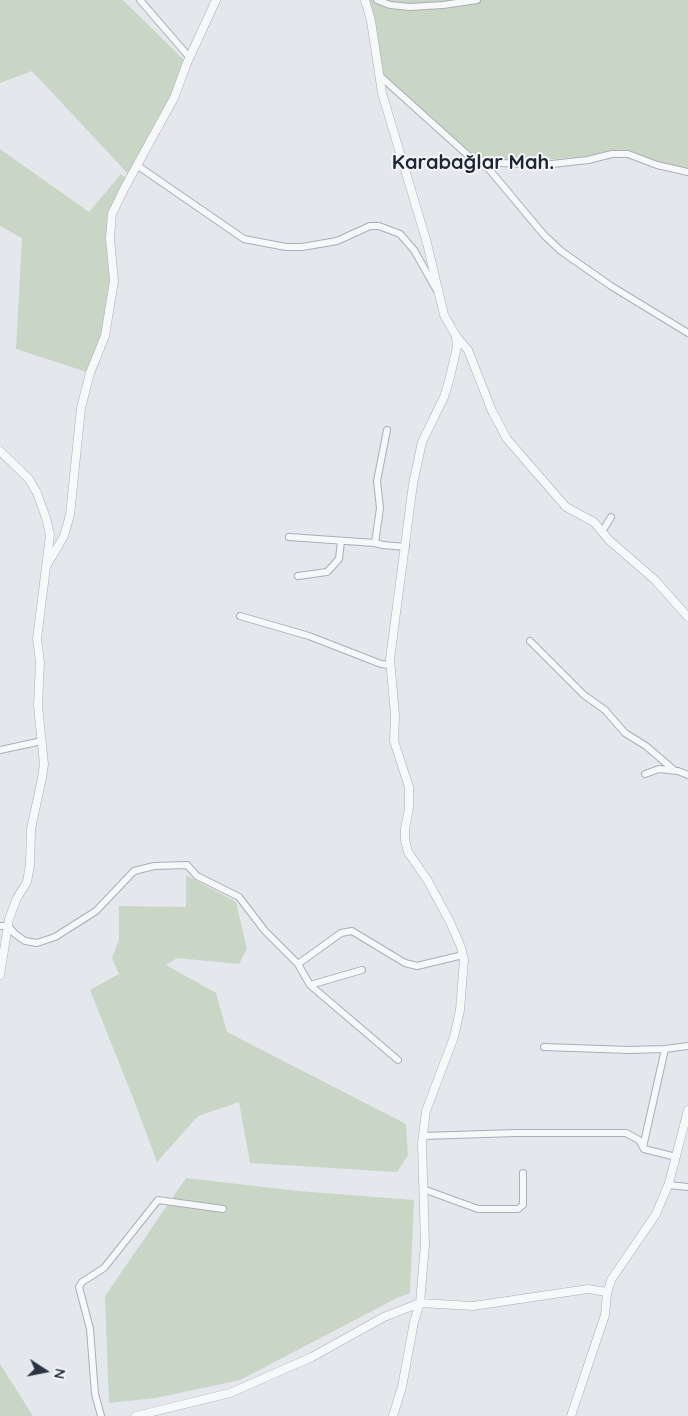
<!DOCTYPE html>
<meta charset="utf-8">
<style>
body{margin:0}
#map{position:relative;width:688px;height:1416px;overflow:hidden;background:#e4e7ec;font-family:Quicksand,sans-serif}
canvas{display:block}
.north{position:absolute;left:20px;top:1346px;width:50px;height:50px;-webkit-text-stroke:4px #f4f6f9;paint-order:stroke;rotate:101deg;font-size:14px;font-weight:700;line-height:20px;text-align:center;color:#2b3445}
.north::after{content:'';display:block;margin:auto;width:18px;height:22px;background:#2b3445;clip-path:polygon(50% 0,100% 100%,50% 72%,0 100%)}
</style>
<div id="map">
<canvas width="688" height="1416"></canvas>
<div class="north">N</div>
</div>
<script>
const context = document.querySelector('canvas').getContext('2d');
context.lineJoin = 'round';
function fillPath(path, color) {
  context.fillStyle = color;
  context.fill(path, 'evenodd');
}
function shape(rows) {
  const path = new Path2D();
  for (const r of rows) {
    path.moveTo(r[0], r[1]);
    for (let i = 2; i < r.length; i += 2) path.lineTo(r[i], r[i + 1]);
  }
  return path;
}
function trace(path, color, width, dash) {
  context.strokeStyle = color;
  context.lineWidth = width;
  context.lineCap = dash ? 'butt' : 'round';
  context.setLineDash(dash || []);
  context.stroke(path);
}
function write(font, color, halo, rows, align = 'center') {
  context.font = font + ' Quicksand,sans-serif';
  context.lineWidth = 4;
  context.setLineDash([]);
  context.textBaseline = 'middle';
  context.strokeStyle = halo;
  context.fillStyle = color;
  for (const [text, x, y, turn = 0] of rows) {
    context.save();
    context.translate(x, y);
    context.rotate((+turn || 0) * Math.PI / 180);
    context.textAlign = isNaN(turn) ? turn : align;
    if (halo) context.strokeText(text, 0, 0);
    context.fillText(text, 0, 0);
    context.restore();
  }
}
const green = shape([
 [0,0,123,0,187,63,131,177,32,71,0,83],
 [365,0,688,0,688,175,612,154,476,166,380,76],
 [0,149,89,212,121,174,129,181,110,233,112,295,90,373,16,349,22,238,0,226],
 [186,875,236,902,247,949,239,964,177,958,166,965,216,993,227,1032,406,1124,408,1155,397,1172,250,1163,239,1102,198,1116,157,1162,135,1103,90,990,119,974,112,958,119,939,119,906,186,907],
 [186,1178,298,1191,414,1200,410,1293,397,1298,240,1380,156,1398,109,1403,105,1296],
 [0,1364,33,1416,0,1416]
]);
const minor = shape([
 [140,0,190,58],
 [377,0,390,5,410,7,443,5,477,0],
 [380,76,471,158,488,168,544,235,561,251,611,286,688,333],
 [480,162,543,165,588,160,612,154,628,154,657,165,688,172],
 [138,166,244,239,286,247,302,247,337,241,370,226,379,226,400,234,414,250,436,289],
 [602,532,611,517],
 [289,537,375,543,383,545,406,547],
 [375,543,380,508,377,481,387,430],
 [298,576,327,572,339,559,341,541],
 [240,616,309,636,381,664,390,665],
 [530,641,584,695,605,710,625,733,646,746,674,770],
 [0,750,42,741],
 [645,774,659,769,678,771,688,775],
 [0,926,8,926,15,934,25,941,37,943,55,937,96,911,134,871,154,866,187,865,197,876,239,897,265,931,298,964,341,933,352,931,405,963,417,966,463,955],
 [298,964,310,985,398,1060],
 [310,985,362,970],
 [544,1047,629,1050,665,1049,688,1046],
 [423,1136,516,1133,626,1133,639,1140,644,1149,676,1157],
 [643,1147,665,1049],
 [668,1185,688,1187],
 [423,1189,478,1209,518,1209,523,1205,523,1173],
 [101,1416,95,1394,90,1329,79,1287,82,1282,104,1268,158,1200,223,1209]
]);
const tertiary = shape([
 [365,0,371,21,382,93,427,243,444,315,456,336,468,350,492,411,507,439,566,507,594,522,609,540,655,580,688,617],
 [0,451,29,479,37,493,46,518,50,535,37,639,40,662,38,706,44,764,42,778,31,829,30,865,27,882,17,898,9,919,0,975],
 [47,565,64,536,70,515,81,408,90,373,105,336,114,281,110,238,112,214,124,189,174,98,187,63,216,0],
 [136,1416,230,1393,312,1357,384,1317,420,1303,473,1306,588,1289,607,1292],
 [393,1416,402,1387,414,1322,420,1303,425,1244,422,1143,426,1111,454,1037,460,1010,464,960,461,947,450,922,428,881,408,852,405,840,405,829,409,808,409,787,394,741,395,715,390,659,413,484,422,442,444,397,449,381,457,347,456,336],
 [571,1416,605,1315,607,1294,611,1280,656,1214,669,1183,688,1110]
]);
const districtNames = [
 ["Karabağlar Mah.",473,163]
];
fillPath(green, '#c9d6c5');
trace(minor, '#a9aeb7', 8);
trace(tertiary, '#a9aeb7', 9);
trace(minor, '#f7f8fa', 6);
trace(tertiary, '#f7f8fa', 8);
write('bold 20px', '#1d2536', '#f4f6f9', districtNames);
</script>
